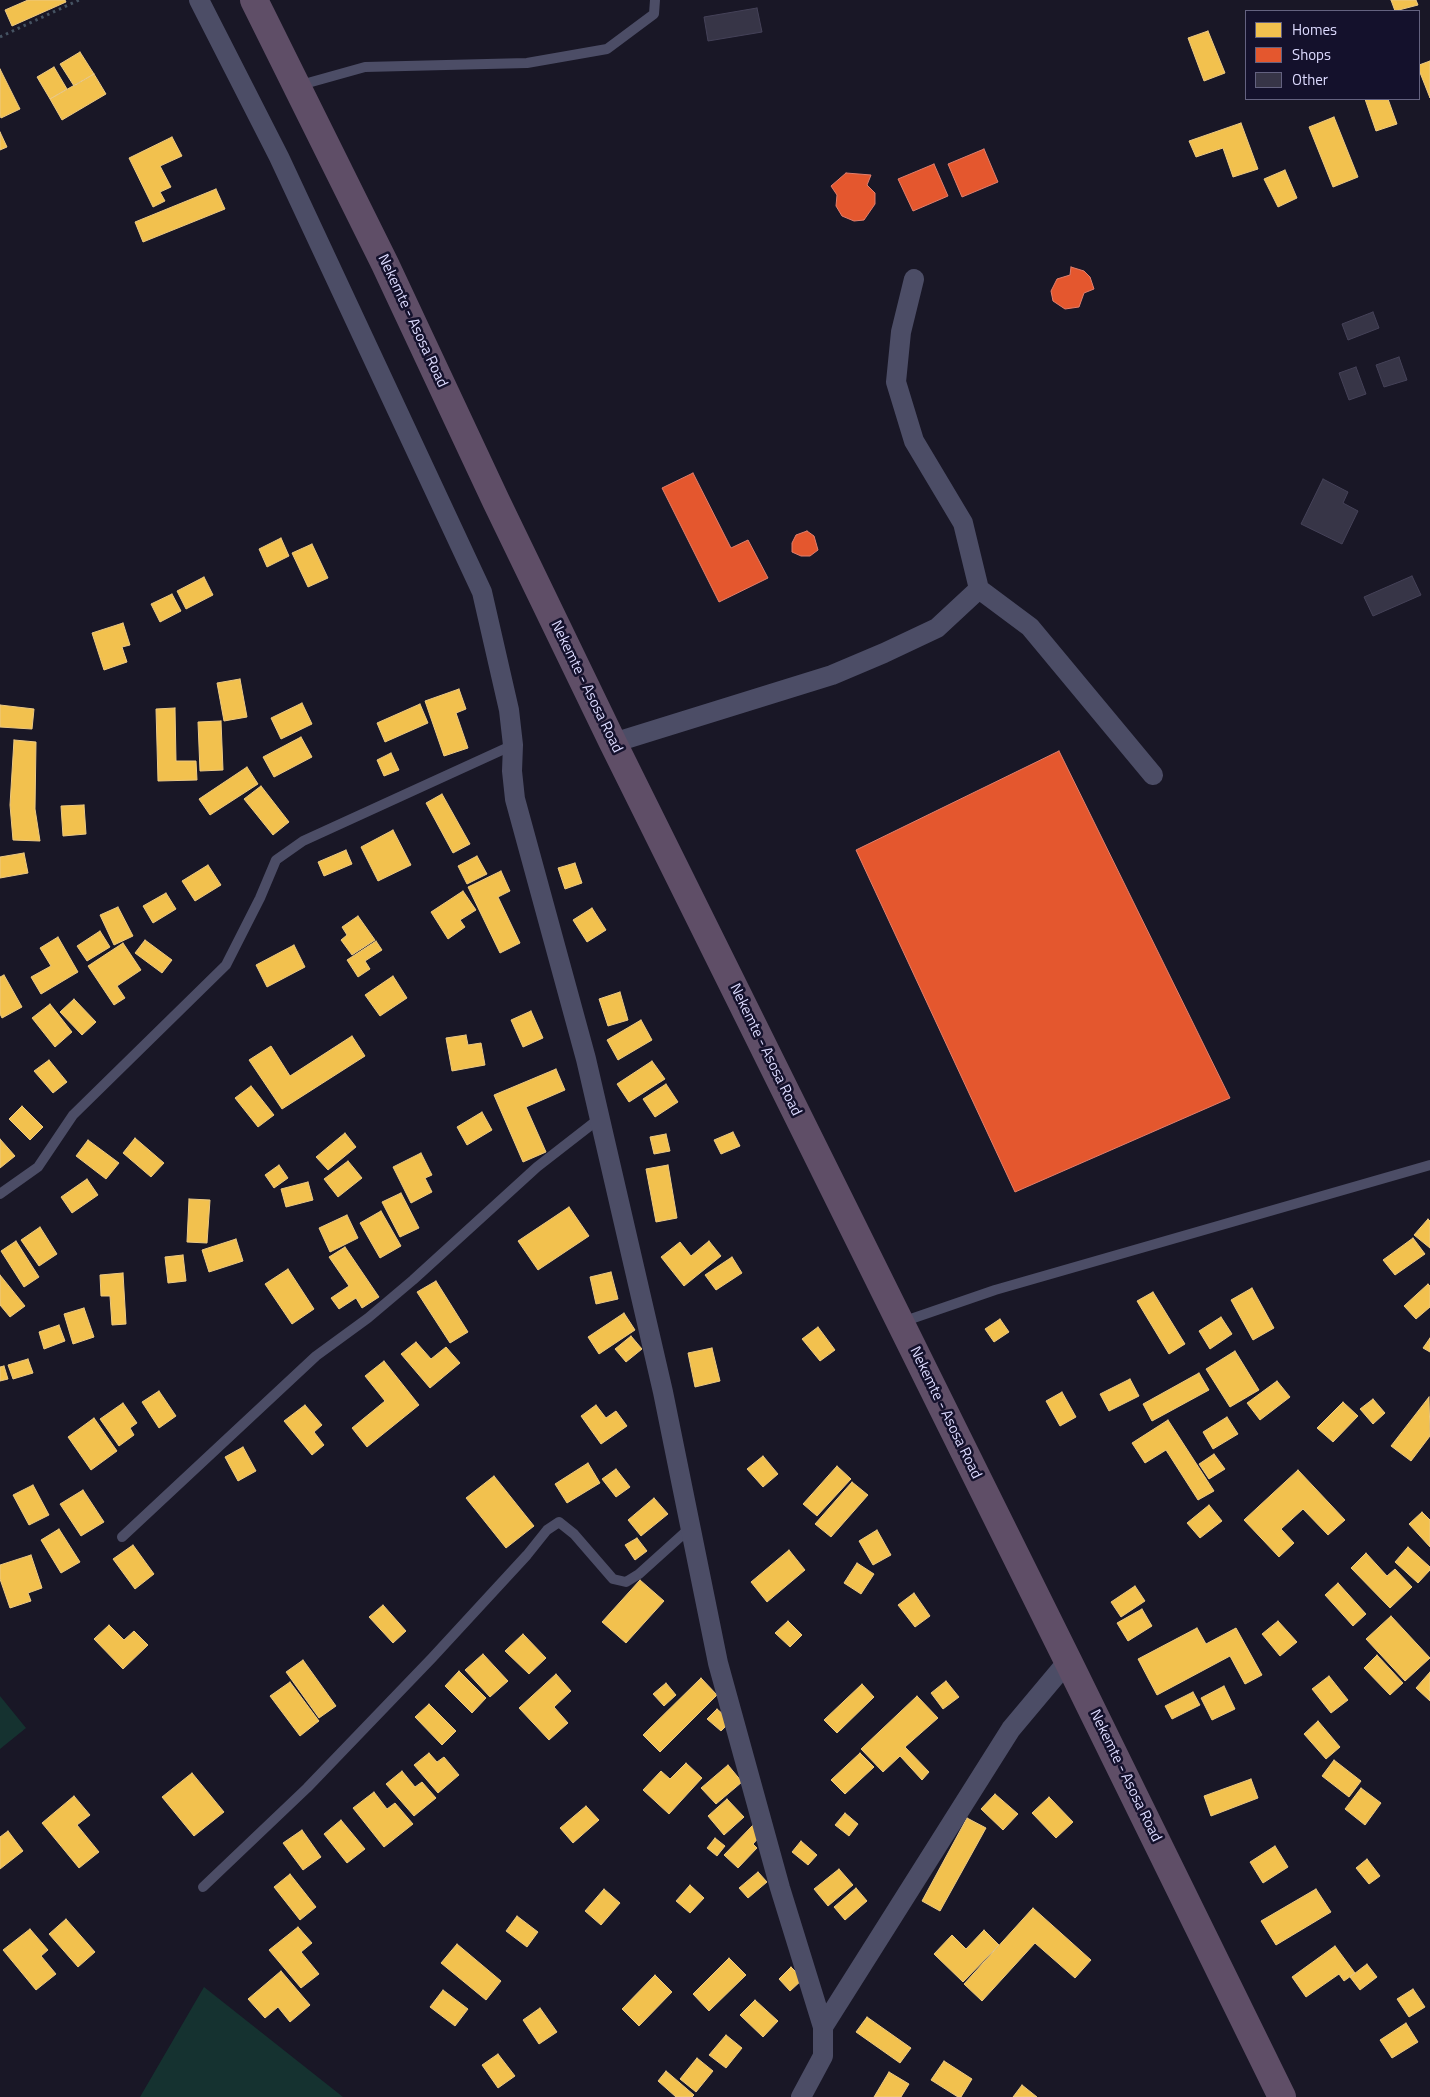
<!DOCTYPE html>
<style>
body{margin:0}
#map{position:relative;width:1430px;height:2097px;overflow:hidden;background:#191726;font-family:"Titillium Web",sans-serif}
canvas{display:block}
.legend{position:absolute;left:1245px;top:10px;width:175px;height:90px;box-sizing:border-box;background:#14112c;border:1px solid #646280;margin:0;padding:6px 9px;list-style:none;font-size:15px;color:#dddbff}
.legend li{display:flex;align-items:center;gap:10px;height:25px}
.legend b{width:25px;border:1px solid #646280}
</style>
<div id="map">
<canvas width="1430" height="2097"></canvas>
<ul class="legend">
<li><b style="height:14px;background:#f2c14e"></b>Homes</li>
<li><b style="height:14px;background:#e4572e"></b>Shops</li>
<li><b style="height:14px;background:#373547"></b>Other</li>
</ul>
</div>
<script>
const context = document.querySelector('canvas').getContext('2d');
context.lineJoin = 'round';
function fillPath(path, color) {
  context.fillStyle = color;
  context.fill(path, 'evenodd');
}
function shape(rows) {
  const path = new Path2D();
  for (const r of rows) {
    path.moveTo(r[0], r[1]);
    for (let i = 2; i < r.length; i += 2) path.lineTo(r[i], r[i + 1]);
  }
  return path;
}
function trace(path, color, width, dash) {
  context.strokeStyle = color;
  context.lineWidth = width;
  context.lineCap = dash ? 'butt' : 'round';
  context.setLineDash(dash || []);
  context.stroke(path);
}
function write(font, color, halo, rows, align = 'center') {
  context.font = font + ' "Titillium Web",sans-serif';
  context.lineWidth = 5;
  context.setLineDash([]);
  context.textBaseline = 'middle';
  context.strokeStyle = halo;
  context.fillStyle = color;
  for (const [text, x, y, turn = 0] of rows) {
    context.save();
    context.translate(x, y);
    context.rotate((+turn || 0) * Math.PI / 180);
    context.textAlign = isNaN(turn) ? turn : align;
    if (halo) context.strokeText(text, 0, 0);
    context.fillText(text, 0, 0);
    context.restore();
  }
}
const green = shape([
 [0,1696,26,1728,0,1749],
 [204,1987,343,2097,140,2097]
]);
const homes = shape([
 [28,0,65,0,66,2,12,26,5,10,28,0],
 [1391,0,1416,0,1418,5,1395,11,1391,0],
 [1208,31,1225,73,1204,81,1188,38,1208,31],
 [80,52,94,74,74,86,60,64,80,52],
 [1430,61,1430,98,1419,70,1419,65,1430,61],
 [54,67,67,89,50,99,37,77,54,67],
 [0,69,20,109,1,118,0,116,0,69],
 [94,74,106,94,62,120,50,99,94,74],
 [1365,99,1388,99,1397,124,1376,131,1365,99],
 [1334,117,1358,177,1333,187,1309,127,1334,117],
 [1241,123,1258,169,1233,177,1223,148,1196,157,1189,141,1241,123],
 [0,132,7,147,0,150,0,132],
 [172,137,182,156,160,166,171,187,160,192,165,201,153,207,129,158,172,137],
 [1285,170,1297,198,1278,207,1264,179,1285,170],
 [216,189,225,209,143,242,135,222,216,189],
 [281,538,289,556,267,567,259,549,281,538],
 [312,544,328,578,308,587,292,553,312,544],
 [204,577,213,595,186,609,177,591,204,577],
 [172,594,181,611,160,622,151,604,172,594],
 [123,623,130,645,122,647,127,662,104,670,92,633,123,623],
 [240,679,247,717,224,721,217,683,240,679],
 [459,689,466,709,456,713,468,748,444,756,425,701,459,689],
 [302,703,312,724,281,739,271,718,302,703],
 [420,704,428,723,385,742,377,723,420,704],
 [0,705,34,709,32,729,0,727,0,705],
 [175,708,176,761,196,761,197,780,158,781,156,709,175,708],
 [221,721,223,770,200,771,198,722,221,721],
 [301,737,312,757,274,777,263,757,301,737],
 [14,740,36,742,35,809,40,841,13,840,10,805,14,740],
 [391,753,399,770,384,776,377,760,391,753],
 [247,767,258,784,210,815,199,799,247,767],
 [261,786,289,822,273,835,244,799,261,786],
 [442,794,470,844,453,853,426,803,442,794],
 [84,805,86,834,63,836,61,806,84,805],
 [393,830,411,865,378,881,361,847,393,830],
 [346,850,352,864,324,876,318,862,346,850],
 [24,853,28,873,0,878,0,857,24,853],
 [477,856,487,874,467,884,458,866,477,856],
 [575,863,582,883,565,889,558,868,575,863],
 [208,865,221,885,195,901,182,881,208,865],
 [501,871,510,891,498,897,520,943,500,953,468,887,501,871],
 [463,891,476,910,460,920,465,927,448,939,431,912,463,891],
 [166,893,176,909,153,923,143,906,166,893],
 [118,907,133,936,114,945,100,915,118,907],
 [592,908,606,930,587,942,573,920,592,908],
 [358,916,375,940,352,955,341,940,347,935,342,927,358,916],
 [100,931,110,947,87,961,77,946,100,931],
 [58,937,78,972,41,994,31,977,51,966,40,948,58,937],
 [145,940,172,960,162,973,135,953,145,940],
 [376,941,382,950,365,961,370,969,358,977,347,960,376,941],
 [123,943,141,970,117,986,125,998,114,1005,88,966,123,943],
 [294,945,305,967,267,987,256,965,294,945],
 [4,975,22,1007,2,1018,0,1014,0,977,4,975],
 [393,976,407,998,380,1016,365,995,393,976],
 [620,992,628,1020,608,1026,599,999,620,992],
 [74,999,96,1022,82,1035,60,1012,74,999],
 [50,1004,72,1032,55,1047,32,1018,50,1004],
 [531,1011,543,1038,523,1047,511,1020,531,1011],
 [641,1020,652,1040,618,1060,607,1040,641,1020],
 [466,1035,468,1045,481,1043,485,1065,452,1071,446,1038,466,1035],
 [352,1036,365,1056,282,1109,249,1060,271,1046,290,1076,352,1036],
 [49,1060,67,1082,53,1093,34,1071,49,1060],
 [652,1061,665,1079,629,1102,617,1084,652,1061],
 [556,1069,565,1090,526,1107,546,1152,523,1162,494,1095,556,1069],
 [666,1084,678,1102,655,1117,643,1099,666,1084],
 [251,1086,274,1115,258,1127,235,1098,251,1086],
 [22,1106,43,1127,30,1140,9,1119,22,1106],
 [482,1112,492,1130,467,1145,457,1127,482,1112],
 [733,1132,740,1146,721,1154,714,1140,733,1132],
 [345,1133,356,1147,328,1170,316,1157,345,1133],
 [666,1134,670,1151,654,1154,650,1137,666,1134],
 [135,1138,164,1163,151,1177,123,1153,135,1138],
 [0,1139,15,1156,0,1168,0,1139],
 [88,1140,119,1163,106,1179,76,1156,88,1140],
 [421,1153,432,1175,425,1178,432,1192,411,1203,393,1167,421,1153],
 [348,1161,362,1178,338,1197,324,1179,348,1161],
 [279,1165,288,1178,274,1188,265,1175,279,1165],
 [668,1165,677,1218,656,1222,646,1169,668,1165],
 [87,1179,98,1195,72,1213,61,1197,87,1179],
 [308,1182,313,1200,286,1207,281,1189,308,1182],
 [401,1193,419,1228,400,1237,382,1202,401,1193],
 [189,1199,210,1200,207,1243,187,1242,189,1199],
 [569,1207,589,1236,538,1270,518,1241,569,1207],
 [381,1211,401,1246,380,1258,360,1223,381,1211],
 [347,1215,358,1238,330,1252,319,1228,347,1215],
 [1428,1219,1430,1221,1430,1248,1414,1235,1428,1219],
 [40,1227,57,1254,39,1266,21,1240,40,1227],
 [1413,1238,1425,1254,1395,1275,1383,1260,1413,1238],
 [236,1239,243,1261,209,1272,202,1250,236,1239],
 [16,1241,39,1277,24,1287,1,1251,16,1241],
 [709,1241,721,1256,684,1286,661,1257,680,1242,691,1256,709,1241],
 [345,1247,379,1297,362,1308,356,1298,339,1309,331,1298,349,1286,329,1257,345,1247],
 [183,1255,186,1281,168,1283,165,1257,183,1255],
 [732,1257,742,1273,716,1290,705,1275,732,1257],
 [288,1269,314,1309,292,1324,265,1284,288,1269],
 [611,1272,618,1299,596,1304,590,1277,611,1272],
 [123,1273,126,1324,112,1325,110,1296,101,1296,100,1275,123,1273],
 [0,1275,25,1306,10,1317,0,1305,0,1275],
 [436,1281,468,1332,450,1343,417,1292,436,1281],
 [1428,1284,1430,1286,1430,1307,1416,1319,1404,1306,1428,1284],
 [1252,1288,1274,1328,1253,1340,1231,1300,1252,1288],
 [1153,1292,1185,1344,1169,1354,1137,1301,1153,1292],
 [84,1308,94,1337,73,1344,64,1314,84,1308],
 [624,1313,635,1330,599,1354,588,1337,624,1313],
 [1221,1317,1232,1334,1210,1349,1199,1331,1221,1317],
 [1000,1319,1009,1332,994,1342,985,1329,1000,1319],
 [59,1325,65,1341,44,1349,39,1332,59,1325],
 [818,1327,835,1350,820,1361,802,1339,818,1327],
 [631,1336,642,1349,626,1362,615,1349,631,1336],
 [1430,1338,1430,1352,1423,1348,1430,1338],
 [416,1342,431,1359,446,1347,460,1363,430,1388,401,1354,416,1342],
 [712,1348,720,1381,695,1387,688,1353,712,1348],
 [1235,1351,1259,1390,1230,1407,1206,1369,1235,1351],
 [28,1359,33,1373,13,1379,8,1365,28,1359],
 [384,1361,419,1405,367,1447,352,1428,385,1401,365,1376,384,1361],
 [4,1366,8,1379,0,1381,0,1367,4,1366],
 [1199,1373,1209,1390,1152,1421,1143,1404,1199,1373],
 [1130,1379,1139,1396,1109,1411,1100,1394,1130,1379],
 [1277,1381,1290,1397,1260,1420,1247,1403,1277,1381],
 [159,1391,176,1416,159,1428,142,1402,159,1391],
 [1062,1392,1076,1417,1060,1426,1046,1401,1062,1392],
 [1429,1397,1430,1436,1411,1461,1391,1446,1429,1397],
 [1373,1399,1385,1413,1373,1424,1360,1409,1373,1399],
 [1343,1402,1358,1416,1333,1442,1317,1428,1343,1402],
 [123,1403,137,1423,130,1428,134,1435,119,1446,100,1419,123,1403],
 [305,1405,322,1425,314,1432,324,1445,312,1455,284,1421,305,1405],
 [596,1405,606,1418,616,1411,627,1426,601,1444,581,1416,596,1405],
 [1227,1417,1238,1434,1213,1449,1203,1432,1227,1417],
 [94,1418,117,1451,91,1470,68,1437,94,1418],
 [1168,1420,1214,1491,1198,1500,1166,1450,1145,1463,1132,1443,1168,1420],
 [243,1447,256,1471,238,1481,225,1457,243,1447],
 [1214,1454,1225,1469,1209,1479,1199,1464,1214,1454],
 [763,1456,778,1474,763,1487,747,1469,763,1456],
 [588,1463,600,1483,567,1503,555,1484,588,1463],
 [837,1466,851,1479,817,1516,803,1504,837,1466],
 [616,1469,630,1487,616,1497,602,1479,616,1469],
 [1298,1470,1345,1520,1328,1535,1303,1509,1281,1529,1294,1543,1279,1557,1244,1520,1298,1470],
 [494,1476,534,1526,506,1548,466,1498,494,1476],
 [852,1482,868,1495,831,1537,815,1524,852,1482],
 [33,1485,49,1515,29,1525,13,1495,33,1485],
 [83,1490,104,1522,81,1536,60,1504,83,1490],
 [654,1498,668,1514,641,1536,628,1520,654,1498],
 [1209,1505,1222,1521,1200,1538,1187,1523,1209,1505],
 [1422,1512,1430,1520,1430,1547,1409,1524,1422,1512],
 [59,1529,80,1562,61,1573,41,1540,59,1529],
 [877,1530,891,1555,873,1565,859,1541,877,1530],
 [637,1538,647,1551,635,1560,625,1545,637,1538],
 [133,1545,154,1574,135,1589,113,1559,133,1545],
 [1408,1547,1430,1567,1430,1570,1418,1583,1395,1562,1408,1547],
 [789,1550,805,1570,767,1602,751,1582,789,1550],
 [1366,1553,1387,1576,1395,1569,1412,1587,1390,1608,1351,1568,1366,1553],
 [31,1555,42,1588,28,1593,31,1601,10,1608,0,1579,0,1565,31,1555],
 [857,1563,874,1574,861,1594,844,1583,857,1563],
 [640,1580,664,1601,626,1643,602,1622,640,1580],
 [1338,1583,1366,1614,1353,1626,1325,1595,1338,1583],
 [1135,1586,1145,1601,1121,1617,1111,1602,1135,1586],
 [914,1593,930,1616,915,1627,898,1605,914,1593],
 [383,1605,406,1631,393,1643,369,1617,383,1605],
 [1142,1609,1152,1626,1128,1641,1117,1623,1142,1609],
 [1391,1616,1430,1658,1405,1681,1366,1639,1391,1616],
 [788,1621,802,1635,790,1647,775,1633,788,1621],
 [1278,1621,1297,1642,1280,1656,1262,1634,1278,1621],
 [109,1625,124,1640,134,1631,148,1645,123,1669,94,1639,109,1625],
 [1197,1628,1206,1644,1236,1628,1262,1675,1245,1684,1230,1656,1157,1695,1138,1659,1197,1628],
 [523,1634,546,1658,529,1674,505,1651,523,1634],
 [483,1654,508,1681,490,1697,465,1670,483,1654],
 [1377,1655,1403,1683,1390,1695,1364,1668,1377,1655],
 [303,1660,336,1706,319,1718,286,1672,303,1660],
 [459,1671,486,1698,472,1713,445,1686,459,1671],
 [1430,1672,1430,1701,1416,1688,1430,1672],
 [556,1674,571,1691,554,1707,568,1723,549,1740,519,1708,556,1674],
 [1329,1676,1348,1700,1331,1713,1312,1689,1329,1676],
 [701,1678,717,1695,660,1752,643,1735,701,1678],
 [946,1681,959,1697,943,1709,931,1693,946,1681],
 [290,1682,319,1721,300,1736,270,1696,290,1682],
 [666,1683,676,1695,664,1706,653,1694,666,1683],
 [862,1684,874,1697,837,1733,824,1720,862,1684],
 [1224,1686,1235,1709,1212,1720,1201,1698,1224,1686],
 [1193,1692,1200,1705,1172,1719,1165,1706,1193,1692],
 [917,1696,938,1718,905,1747,929,1772,922,1780,900,1756,883,1772,861,1749,917,1696],
 [429,1704,456,1731,442,1745,415,1717,429,1704],
 [717,1709,731,1721,721,1731,707,1719,717,1709],
 [1318,1721,1340,1747,1326,1759,1304,1734,1318,1721],
 [429,1753,437,1762,444,1757,459,1775,438,1793,414,1765,429,1753],
 [860,1753,874,1767,845,1794,831,1780,860,1753],
 [1334,1760,1361,1781,1349,1797,1322,1776,1334,1760],
 [686,1763,702,1778,669,1814,643,1790,661,1771,670,1779,686,1763],
 [728,1765,742,1782,716,1804,701,1788,728,1765],
 [402,1771,415,1787,422,1782,436,1798,414,1816,386,1784,402,1771],
 [192,1773,224,1812,194,1836,162,1797,192,1773],
 [1251,1779,1258,1798,1211,1816,1204,1796,1251,1779],
 [1361,1788,1381,1803,1365,1825,1345,1809,1361,1788],
 [374,1792,387,1809,395,1803,413,1824,384,1847,353,1808,374,1792],
 [995,1794,1018,1814,1003,1830,981,1809,995,1794],
 [74,1796,90,1815,77,1825,99,1852,79,1868,42,1823,74,1796],
 [1049,1797,1073,1822,1056,1838,1032,1813,1049,1797],
 [727,1799,744,1817,724,1835,708,1816,727,1799],
 [586,1806,599,1820,573,1843,560,1828,586,1806],
 [845,1813,858,1824,849,1836,835,1825,845,1813],
 [967,1818,986,1828,940,1911,922,1901,967,1818],
 [341,1820,365,1849,347,1863,324,1834,341,1820],
 [753,1825,762,1834,753,1844,757,1848,738,1868,724,1855,753,1825],
 [302,1830,321,1857,303,1870,283,1843,302,1830],
 [8,1831,23,1851,0,1869,0,1837,8,1831],
 [715,1838,725,1846,717,1856,707,1848,715,1838],
 [801,1841,817,1855,808,1865,792,1852,801,1841],
 [1275,1846,1288,1867,1263,1883,1250,1862,1275,1846],
 [1367,1859,1380,1876,1369,1884,1356,1868,1367,1859],
 [839,1869,853,1885,828,1906,814,1889,839,1869],
 [758,1872,767,1882,748,1898,739,1888,758,1872],
 [290,1874,316,1907,300,1920,274,1887,290,1874],
 [690,1885,704,1898,690,1913,676,1901,690,1885],
 [856,1888,867,1901,845,1920,834,1907,856,1888],
 [604,1889,620,1903,601,1925,585,1911,604,1889],
 [1316,1889,1331,1912,1276,1945,1261,1921,1316,1889],
 [1033,1908,1091,1960,1075,1978,1035,1943,982,2001,964,1984,1033,1908],
 [517,1916,538,1932,527,1947,506,1931,517,1916],
 [66,1919,95,1952,78,1967,49,1934,66,1919],
 [298,1927,312,1943,301,1952,319,1974,301,1988,269,1950,298,1927],
 [30,1929,48,1950,41,1956,56,1974,36,1990,3,1950,30,1929],
 [984,1930,999,1945,963,1982,934,1954,952,1935,966,1949,984,1930],
 [457,1944,501,1981,486,2000,441,1963,457,1944],
 [1335,1946,1355,1973,1344,1981,1339,1974,1306,1997,1292,1977,1335,1946],
 [729,1958,746,1975,709,2011,693,1994,729,1958],
 [1367,1964,1377,1977,1360,1990,1350,1977,1367,1964],
 [791,1967,803,1979,790,1991,779,1979,791,1967],
 [281,1971,310,2005,290,2022,278,2007,265,2018,248,1999,281,1971],
 [655,1975,672,1992,639,2026,622,2009,655,1975],
 [1413,1989,1425,2007,1409,2017,1397,1999,1413,1989],
 [443,1990,468,2009,455,2026,430,2007,443,1990],
 [755,2000,778,2021,763,2037,740,2015,755,2000],
 [540,2008,557,2032,539,2044,523,2020,540,2008],
 [867,2017,911,2048,900,2063,856,2032,867,2017],
 [1406,2023,1418,2042,1392,2058,1380,2040,1406,2023],
 [726,2035,742,2048,726,2068,709,2055,726,2035],
 [498,2054,515,2076,498,2088,482,2065,498,2054],
 [697,2058,713,2071,696,2092,680,2079,697,2058],
 [944,2061,972,2079,961,2097,958,2097,931,2080,944,2061],
 [666,2071,694,2095,692,2097,676,2097,658,2081,666,2071],
 [889,2072,909,2084,901,2097,874,2097,889,2072],
 [1022,2085,1037,2097,1013,2097,1022,2085]
]);
const shops = shape([
 [984,149,998,182,962,197,948,164,984,149],
 [934,164,948,196,913,211,898,179,934,164],
 [846,173,871,175,867,185,875,193,875,204,864,220,854,221,842,216,836,206,837,195,831,186,846,173],
 [1071,267,1084,271,1090,277,1094,289,1084,293,1079,307,1065,309,1053,301,1051,291,1057,279,1070,275,1071,267],
 [693,473,731,548,748,540,768,578,719,602,662,488,693,473],
 [807,531,814,536,818,550,810,556,801,556,792,552,792,543,796,535,807,531],
 [1059,751,1230,1098,1015,1192,856,850,1059,751]
]);
const building = shape([
 [757,8,762,32,708,41,704,17,757,8],
 [1373,312,1379,328,1348,340,1342,324,1373,312],
 [1399,357,1407,380,1384,387,1376,365,1399,357],
 [1356,367,1366,394,1349,400,1339,373,1356,367],
 [1323,479,1348,492,1343,503,1358,511,1342,544,1301,524,1323,479],
 [1412,576,1421,595,1373,616,1364,597,1412,576]
]);
const path = shape([
 [0,37,79,0]
]);
const lane = shape([
 [297,86,365,67,527,63,607,49,654,14,655,0],
 [0,1194,38,1167,73,1115,226,965,260,898,276,860,303,841,513,745],
 [902,1322,995,1290,1430,1165],
 [122,1537,316,1356,368,1318,413,1280,537,1167,600,1118],
 [203,1887,307,1788,432,1658,527,1555,547,1530,559,1522,574,1534,613,1579,626,1582,639,1574,690,1528]
]);
const street = shape([
 [199,0,279,157,482,592,509,710,513,745,512,771,515,799,586,1059,663,1392,718,1663,780,1888,823,2027,823,2056,801,2097],
 [914,279,901,332,896,382,914,441,963,523,979,589,1030,627,1153,775],
 [613,743,832,675,884,653,937,628,979,589],
 [823,2027,1011,1729,1068,1661]
]);
const highway = shape([
 [254,0,385,264,496,501,613,743,1068,1661,1282,2097]
]);
const streetNames = [
 ["Nekemte - Asosa Road",412,321,65],
 ["Nekemte - Asosa Road",586,687,64],
 ["Nekemte - Asosa Road",765,1050,64],
 ["Nekemte - Asosa Road",945,1413,64],
 ["Nekemte - Asosa Road",1125,1776,64]
];
fillPath(green, '#153230');
fillPath(homes, '#f2c14e');
trace(homes, '#ecc983', 1);
fillPath(shops, '#e4572e');
trace(shops, '#e27f6d', 1);
fillPath(building, '#373547');
trace(building, '#454258', 1);
trace(path, '#455362', 3, [2.5, 4]);
trace(lane, '#4c4d66', 10);
trace(street, '#4c4d66', 20);
trace(highway, '#5f4e67', 28);
write('15px', '#dddbff', '#14112c', streetNames);
</script>
